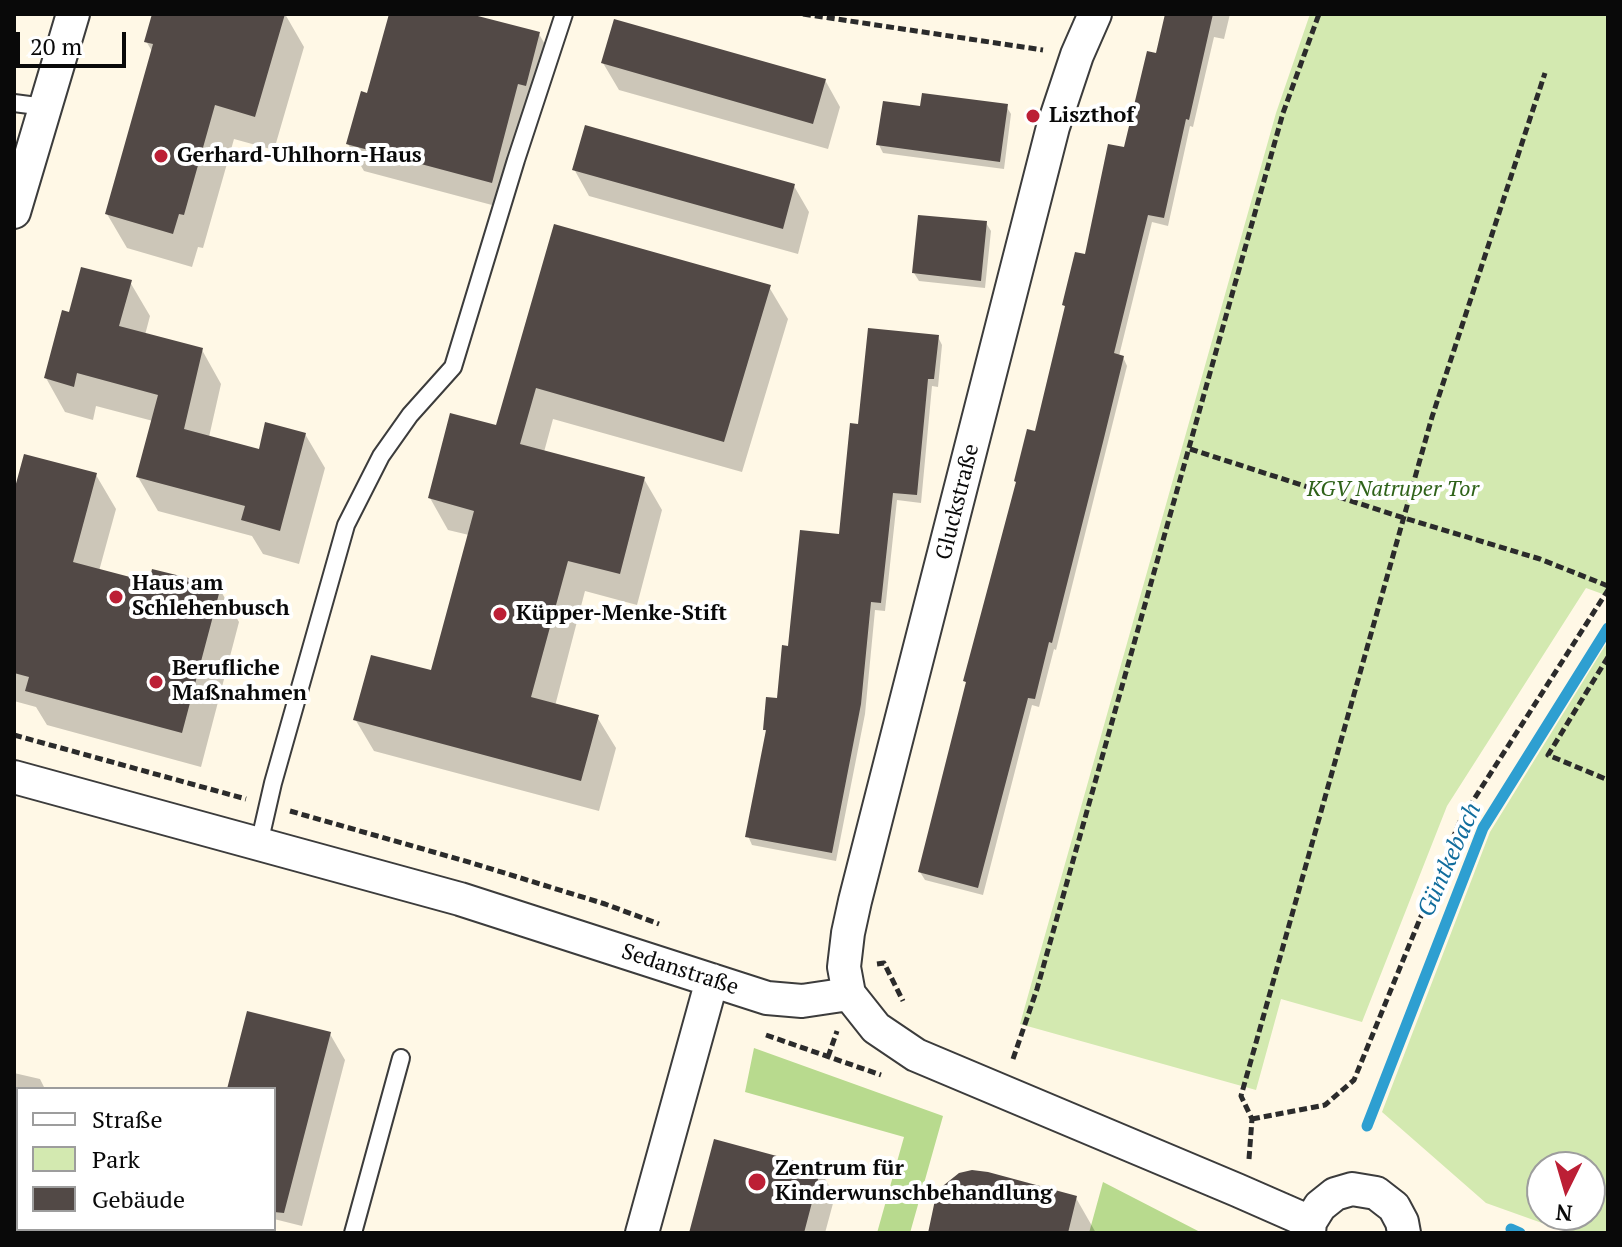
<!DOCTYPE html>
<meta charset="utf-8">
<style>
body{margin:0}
#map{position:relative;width:1622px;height:1247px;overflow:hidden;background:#fff8e6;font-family:"PT Serif",serif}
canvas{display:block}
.frame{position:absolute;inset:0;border:16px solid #090909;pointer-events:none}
.legend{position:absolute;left:16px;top:1087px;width:260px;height:144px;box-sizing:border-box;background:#fff;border:2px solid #9d9d9d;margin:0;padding:10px 14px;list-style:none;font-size:24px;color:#090909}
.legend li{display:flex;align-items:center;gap:16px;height:40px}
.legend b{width:40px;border:2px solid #9d9d9d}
.north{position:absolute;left:1526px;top:1151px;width:80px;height:80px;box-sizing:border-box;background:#fff;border:2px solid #9d9d9d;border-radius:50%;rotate:185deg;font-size:22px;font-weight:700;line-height:32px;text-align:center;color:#090909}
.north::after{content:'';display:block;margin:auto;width:28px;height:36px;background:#bc1f35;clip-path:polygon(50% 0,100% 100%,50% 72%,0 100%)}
.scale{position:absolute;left:16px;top:32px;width:110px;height:36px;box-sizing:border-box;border:4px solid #090909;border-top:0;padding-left:10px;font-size:24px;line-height:28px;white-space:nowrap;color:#090909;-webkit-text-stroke:6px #fff;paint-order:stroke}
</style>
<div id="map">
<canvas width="1622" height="1247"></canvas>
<div class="frame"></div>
<ul class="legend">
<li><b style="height:10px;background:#fff"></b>Straße</li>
<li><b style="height:22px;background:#d3e9b0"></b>Park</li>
<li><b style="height:22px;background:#524946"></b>Gebäude</li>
</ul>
<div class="north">N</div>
<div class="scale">20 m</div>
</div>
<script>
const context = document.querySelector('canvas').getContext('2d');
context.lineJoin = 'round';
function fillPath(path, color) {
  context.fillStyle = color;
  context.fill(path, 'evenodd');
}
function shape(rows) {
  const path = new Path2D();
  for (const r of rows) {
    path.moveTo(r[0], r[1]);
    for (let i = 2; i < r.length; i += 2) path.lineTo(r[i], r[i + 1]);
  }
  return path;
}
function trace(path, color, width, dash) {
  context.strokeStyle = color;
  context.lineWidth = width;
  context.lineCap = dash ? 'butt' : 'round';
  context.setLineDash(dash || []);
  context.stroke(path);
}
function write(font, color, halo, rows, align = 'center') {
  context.font = font + ' "PT Serif",serif';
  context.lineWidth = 8;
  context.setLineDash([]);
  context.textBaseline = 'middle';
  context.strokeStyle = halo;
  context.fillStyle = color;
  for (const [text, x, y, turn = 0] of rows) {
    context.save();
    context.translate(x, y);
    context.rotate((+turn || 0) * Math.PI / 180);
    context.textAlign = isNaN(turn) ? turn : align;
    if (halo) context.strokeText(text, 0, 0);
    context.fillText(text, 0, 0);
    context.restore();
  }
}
const green = shape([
 [1310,14,1608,14,1608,596,1586,588,1447,806,1362,1022,1281,999,1256,1090,1020,1024,1276,113],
 [1608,641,1608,1233,1570,1233,1486,1203,1382,1112,1490,832],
 [1542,1167,1590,1167,1590,1215,1542,1215]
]);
const forest = shape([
 [754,1048,943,1116,910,1233,877,1233,904,1137,745,1092],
 [1103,1182,1202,1233,1089,1233]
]);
const shadow = shape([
 [154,14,285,14,304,47,274,150,234,139,203,248,198,247,192,267,127,248,107,214,153,53,146,41],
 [391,14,463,14,539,34,554,60,540,112,533,110,507,209,364,171,348,144,369,96],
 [1167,14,1230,14,1224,39,1214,37,1193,127,1190,126,1168,226,1152,222,1119,356,1123,357,1127,366,1056,650,1054,649,1039,707,1032,705,983,895,925,880,920,872,967,685,965,680,1036,433,1066,308,1064,305,1086,256,1125,149,1157,55],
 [603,63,825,80,840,107,828,149,619,90],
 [1006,106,1011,114,1004,169,883,153,879,145,922,108],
 [574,169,794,186,809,212,798,254,589,196],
 [986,223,991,231,985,288,919,281,914,273],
 [556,227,769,287,788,319,742,472,553,419,544,452,644,479,662,510,637,605,585,591,555,706,597,717,616,748,599,811,374,751,355,719,433,673,469,535,448,530,430,498,497,428],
 [130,282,150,316,145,335,202,350,221,384,209,437,260,451,305,434,325,468,299,564,263,554,252,536,158,511,138,477,153,421,96,406,93,420,65,412,46,378,71,315],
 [938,337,942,345,938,387,932,386,921,503,897,500,885,611,875,610,865,714,836,861,752,845,748,836,767,734,765,729,779,700,790,648,840,536,860,426],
 [96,475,116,509,99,571,150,584,219,588,239,622,201,767,47,725,36,707,14,701,14,499],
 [330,1034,345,1060,302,1226,274,1219,274,1089,229,1089],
 [14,1073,40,1079,45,1089,18,1089,18,1155,14,1154],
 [820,1170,835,1196,825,1233,691,1233],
 [1076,1198,1096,1233,933,1233]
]);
const stream = shape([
 [1367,1126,1483,828,1608,628],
 [1511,1229,1520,1233]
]);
const building = shape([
 [152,14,285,14,255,117,215,105,184,215,179,214,173,234,105,214,153,44,144,42],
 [389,14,470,14,540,32,526,86,518,84,492,183,346,144,361,91,367,93],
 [1165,14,1213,14,1189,120,1186,119,1164,218,1148,215,1114,353,1124,356,1103,442,1052,643,1049,642,1035,699,1028,698,978,888,918,872,966,682,963,681,1016,482,1014,481,1027,429,1035,431,1065,306,1062,305,1075,252,1085,254,1108,144,1124,147,1147,51,1156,53],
 [614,19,826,79,813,124,601,63],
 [922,93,1008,104,1000,162,876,145,883,101,920,106],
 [585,125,795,184,783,229,572,170],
 [918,215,987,221,981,281,912,273],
 [554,224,771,285,724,442,536,388,520,444,645,477,620,574,568,561,531,697,599,715,581,781,353,720,371,655,431,670,474,511,428,498,450,413,496,425],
 [81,267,132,280,119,326,203,348,184,429,259,449,265,422,306,433,280,531,241,520,245,506,136,477,158,395,77,373,74,387,44,378,62,310,69,312],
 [868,328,939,335,934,379,928,379,917,495,893,493,881,603,871,602,861,704,832,853,745,837,766,730,763,730,766,697,777,698,782,645,788,646,800,530,839,534,850,423,858,424],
 [24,454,97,473,73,562,149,582,152,569,221,586,182,733,25,691,29,677,14,673,14,491],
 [247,1011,331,1032,284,1213,274,1212,274,1089,227,1089],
 [714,1139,821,1168,804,1233,689,1233],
 [972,1170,988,1172,1077,1196,1068,1233,928,1233,935,1200,944,1185,959,1173]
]);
const path = shape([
 [803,14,1043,50],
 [1190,449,1404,518,1540,559,1608,586],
 [1608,657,1548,755,1608,780],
 [14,735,246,799],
 [290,811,472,863,605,904,659,924],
 [877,964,884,963,903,1001],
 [766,1035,881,1075],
 [828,1057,837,1031],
 [1013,1059,1037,989,1283,113,1319,14],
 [1252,1119,1325,1105,1354,1080,1460,821,1608,590],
 [1249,1159,1252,1119,1241,1096,1432,417,1545,73]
]);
const service = shape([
 [14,103,45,107],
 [259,844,273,783,346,525,381,456,410,415,453,367,516,160,564,14],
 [353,1233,401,1058]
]);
const minor = shape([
 [1095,14,1077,55,1053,127,855,901,848,933,844,967,849,994,876,1028,916,1055,1237,1190,1310,1222],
 [14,212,73,14],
 [14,777,460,899,767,998,802,1001,849,994],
 [14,1177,18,1178],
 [201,1229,215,1233],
 [642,1233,712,980],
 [1309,1233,1310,1222,1320,1206,1335,1194,1352,1189,1376,1193,1394,1207,1402,1222,1404,1233]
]);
const markers = [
 [1033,116,8,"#bc1f35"],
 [161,156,8,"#bc1f35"],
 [116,597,8,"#bc1f35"],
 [500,614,8,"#bc1f35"],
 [156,682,8,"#bc1f35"],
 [757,1182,10,"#bc1f35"]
];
const poiNames = [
 ["Liszthof",1049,116],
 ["Gerhard-Uhlhorn-Haus",177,156],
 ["Haus am",132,584],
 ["Schlehenbusch",132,609],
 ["Küpper-Menke-Stift",516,614],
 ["Berufliche",172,669],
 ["Maßnahmen",172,694],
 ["Zentrum für",775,1169],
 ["Kinderwunschbehandlung",775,1194]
];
const parkNames = [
 ["KGV Natruper Tor",1393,490]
];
const streetNames = [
 ["Gluckstraße",958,502,-76],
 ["Sedanstraße",680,970,18]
];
const waterNames = [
 ["Güntkebach",1450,860,-66]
];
fillPath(green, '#d3e9b0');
fillPath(forest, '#b8da8e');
fillPath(shadow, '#0003');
trace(stream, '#2e9fd1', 11);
fillPath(building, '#524946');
trace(service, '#3c3c3c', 20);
trace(minor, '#3c3c3c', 36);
trace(path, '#2b2b2b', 5, [8, 4]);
trace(service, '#fff', 16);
trace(minor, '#fff', 32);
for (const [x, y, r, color] of markers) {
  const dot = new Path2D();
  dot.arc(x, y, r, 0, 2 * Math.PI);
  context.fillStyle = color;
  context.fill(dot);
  trace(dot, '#fff', 3);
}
write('bold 22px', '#090909', '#fff', poiNames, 'left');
write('italic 22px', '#2f6219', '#fff', parkNames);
write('22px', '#090909', '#fff', streetNames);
write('italic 24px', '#116d9d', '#fff', waterNames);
</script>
